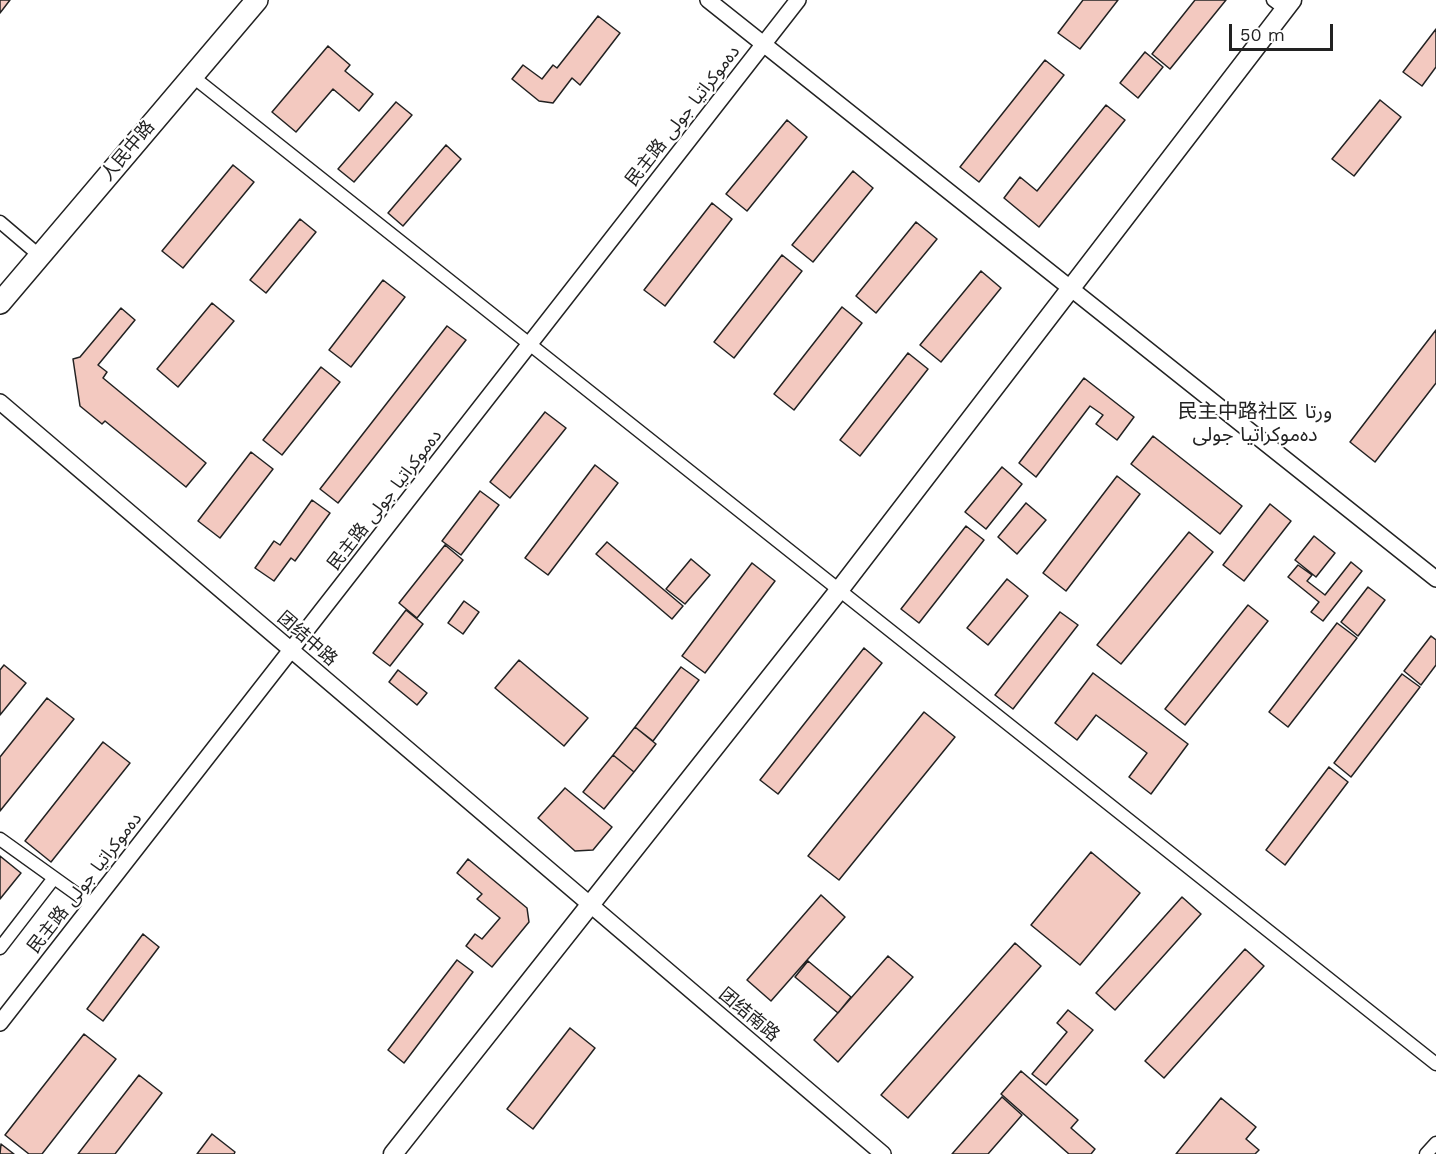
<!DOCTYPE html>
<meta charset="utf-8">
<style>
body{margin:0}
#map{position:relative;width:1436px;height:1154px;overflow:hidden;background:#fff;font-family:"Work Sans",sans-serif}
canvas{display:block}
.scale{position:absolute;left:1229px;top:24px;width:104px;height:27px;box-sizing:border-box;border:3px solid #222;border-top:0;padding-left:8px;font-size:18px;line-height:21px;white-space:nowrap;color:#222;-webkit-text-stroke:4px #fff;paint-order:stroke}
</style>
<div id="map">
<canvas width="1436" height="1154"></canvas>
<div class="scale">50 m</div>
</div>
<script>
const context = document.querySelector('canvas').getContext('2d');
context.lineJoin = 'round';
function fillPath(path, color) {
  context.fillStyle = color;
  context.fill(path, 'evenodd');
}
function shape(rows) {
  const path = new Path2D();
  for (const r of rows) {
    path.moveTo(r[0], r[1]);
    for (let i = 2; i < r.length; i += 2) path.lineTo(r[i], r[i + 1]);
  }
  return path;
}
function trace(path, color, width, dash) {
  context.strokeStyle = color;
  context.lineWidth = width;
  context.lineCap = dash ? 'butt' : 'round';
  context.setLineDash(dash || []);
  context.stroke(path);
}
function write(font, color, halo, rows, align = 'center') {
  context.font = font + ' "Work Sans","Noto Sans Arabic","Noto Sans SC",sans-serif';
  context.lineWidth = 4.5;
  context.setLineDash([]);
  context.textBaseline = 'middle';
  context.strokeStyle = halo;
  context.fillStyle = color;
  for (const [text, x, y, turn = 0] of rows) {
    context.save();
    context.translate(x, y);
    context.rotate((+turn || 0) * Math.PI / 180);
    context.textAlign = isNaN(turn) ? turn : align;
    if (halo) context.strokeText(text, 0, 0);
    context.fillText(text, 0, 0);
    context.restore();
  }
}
const building = shape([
 [0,0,10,0,0,13,0,0],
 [1083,0,1118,0,1080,49,1058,33,1083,0],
 [1195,0,1226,0,1170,69,1152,54,1195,0],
 [598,16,620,33,580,85,572,78,553,103,539,101,512,79,523,65,542,79,553,65,557,68,598,16],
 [1436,29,1436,67,1422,86,1403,72,1436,29],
 [328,46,350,65,345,71,373,94,359,111,333,89,296,132,272,112,328,46],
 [1145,52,1163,67,1138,98,1120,83,1145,52],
 [1045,60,1064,75,979,182,960,167,1045,60],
 [1380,100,1401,117,1354,176,1332,159,1380,100],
 [396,102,412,115,354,182,338,169,396,102],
 [1106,105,1125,120,1039,227,1004,198,1020,177,1037,191,1106,105],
 [787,120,807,137,747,211,726,194,787,120],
 [446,145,461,159,403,226,388,213,446,145],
 [233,165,254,182,183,268,162,251,233,165],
 [853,171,873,188,813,262,792,245,853,171],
 [712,203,732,219,665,306,644,290,712,203],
 [300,219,316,232,266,293,250,280,300,219],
 [916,222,937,239,876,313,856,296,916,222],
 [782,255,802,271,734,358,714,342,782,255],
 [981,271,1001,288,941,362,920,345,981,271],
 [383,280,405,297,351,367,329,350,383,280],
 [212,303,234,321,178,387,157,369,212,303],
 [842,307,862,323,794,410,774,394,842,307],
 [121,308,135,320,98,365,107,372,103,378,206,463,186,487,105,421,102,424,80,406,73,359,80,357,121,308],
 [447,326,466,340,338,503,320,489,447,326],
 [1436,330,1436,383,1375,462,1350,442,1436,330],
 [908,353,928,369,860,456,840,440,908,353],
 [321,367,340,382,282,455,263,440,321,367],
 [1084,378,1134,417,1117,440,1096,424,1103,415,1090,406,1036,477,1019,463,1084,378],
 [545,412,566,428,510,498,490,482,545,412],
 [1153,436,1242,506,1220,534,1131,464,1153,436],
 [251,452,273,469,220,538,198,521,251,452],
 [595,465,618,483,548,575,525,558,595,465],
 [1002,467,1022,484,986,529,965,512,1002,467],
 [1117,476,1140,494,1066,591,1043,573,1117,476],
 [480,491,499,505,461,555,442,541,480,491],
 [312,500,330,513,295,561,291,558,274,581,255,568,274,541,280,545,312,500],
 [1026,503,1046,520,1017,554,998,537,1026,503],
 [1270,504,1291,521,1244,581,1223,565,1270,504],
 [966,526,984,540,919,623,901,609,966,526],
 [1189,532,1213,552,1121,664,1097,645,1189,532],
 [1314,536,1335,553,1316,577,1295,560,1314,536],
 [607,542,683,606,672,619,596,554,607,542],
 [445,545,463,560,417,618,399,603,445,545],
 [691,559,710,575,685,604,666,589,691,559],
 [1351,562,1362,571,1323,621,1311,612,1319,602,1288,577,1298,565,1312,575,1307,581,1325,595,1351,562],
 [752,563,775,581,705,673,682,656,752,563],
 [1007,579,1028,596,988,645,967,628,1007,579],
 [1368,587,1385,600,1358,636,1341,622,1368,587],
 [464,601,479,612,463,634,448,623,464,601],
 [1248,605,1268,621,1185,725,1165,709,1248,605],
 [406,610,423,624,390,666,373,653,406,610],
 [1060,612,1078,625,1013,709,995,695,1060,612],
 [1337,623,1357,638,1288,727,1269,712,1337,623],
 [1431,636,1436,640,1436,665,1421,685,1404,671,1431,636],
 [864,648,882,663,778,794,760,780,864,648],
 [519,660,588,718,564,746,495,688,519,660],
 [4,665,26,683,0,715,0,670,4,665],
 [681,667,699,680,653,741,635,727,681,667],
 [398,670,427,693,417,705,389,682,398,670],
 [1093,673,1188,744,1151,794,1129,777,1147,753,1096,715,1077,740,1055,723,1093,673],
 [1402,674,1420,687,1351,777,1334,763,1402,674],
 [47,698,74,719,0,811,0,757,47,698],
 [924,712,955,737,839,880,808,856,924,712],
 [635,727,656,744,634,772,613,755,635,727],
 [103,742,130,763,51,862,25,841,103,742],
 [613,755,634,772,604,809,583,792,613,755],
 [1329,767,1348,782,1285,865,1266,850,1329,767],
 [565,788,612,827,593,850,575,851,538,818,565,788],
 [1091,852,1140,893,1080,965,1031,925,1091,852],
 [0,856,21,873,0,899,0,856],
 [468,859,527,908,529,922,492,967,466,946,475,934,482,939,500,918,477,899,482,894,457,873,468,859],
 [821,895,845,917,771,1001,747,980,821,895],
 [1182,897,1201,914,1115,1010,1096,993,1182,897],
 [143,934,159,947,103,1021,87,1009,143,934],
 [1015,943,1041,966,908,1118,881,1095,1015,943],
 [1245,949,1264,966,1164,1078,1145,1061,1245,949],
 [888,956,913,977,838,1062,814,1040,888,956],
 [457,960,473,972,404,1063,388,1050,457,960],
 [808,961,851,997,838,1013,795,977,808,961],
 [1068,1010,1093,1030,1046,1085,1032,1074,1067,1032,1057,1023,1068,1010],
 [570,1028,595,1048,533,1129,507,1109,570,1028],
 [84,1034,116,1059,42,1154,29,1154,5,1135,84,1034],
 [1021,1071,1078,1120,1071,1128,1095,1149,1091,1154,1069,1154,1001,1094,1021,1071],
 [139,1075,162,1093,115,1154,78,1154,139,1075],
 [1002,1097,1022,1115,988,1154,952,1154,1002,1097],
 [1221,1098,1256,1127,1246,1139,1259,1150,1255,1154,1176,1154,1221,1098],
 [212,1134,235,1152,234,1154,197,1154,212,1134],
 [1,1144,14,1154,0,1154,1,1144]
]);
const minor = shape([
 [1273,0,1285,9],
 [192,76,1436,1064],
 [0,222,40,256],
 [0,839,92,905],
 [0,948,54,878],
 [1426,1154,1436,1143]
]);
const tertiary = shape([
 [708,0,1436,579],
 [0,402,883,1154],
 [0,1023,798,0]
]);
const secondary = shape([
 [393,1154,840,589,1292,0]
]);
const trunk = shape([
 [0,303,257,0]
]);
const streetNames = [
 ["民主路 دەموكراتيا جولى",683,116,-52],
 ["人民中路",128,151,-50],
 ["民主路 دەموكراتيا جولى",385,500,-52],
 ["团结中路",307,639,41],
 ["民主路 دەموكراتيا جولى",85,883,-52],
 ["团结南路",749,1015,40]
];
const neighbourhoodNames = [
 ["民主中路社区 ورتا",1255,412],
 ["دەموكراتيا جولى",1255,435]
];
fillPath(building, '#f3c9c0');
trace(building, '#222', 1.5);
trace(minor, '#222', 15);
trace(tertiary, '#222', 18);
trace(secondary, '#222', 21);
trace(trunk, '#222', 24);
trace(minor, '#fff', 12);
trace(tertiary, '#fff', 15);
trace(secondary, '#fff', 18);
trace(trunk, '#fff', 21);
write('18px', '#222', '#fff', streetNames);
write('20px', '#222', '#fff', neighbourhoodNames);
</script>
